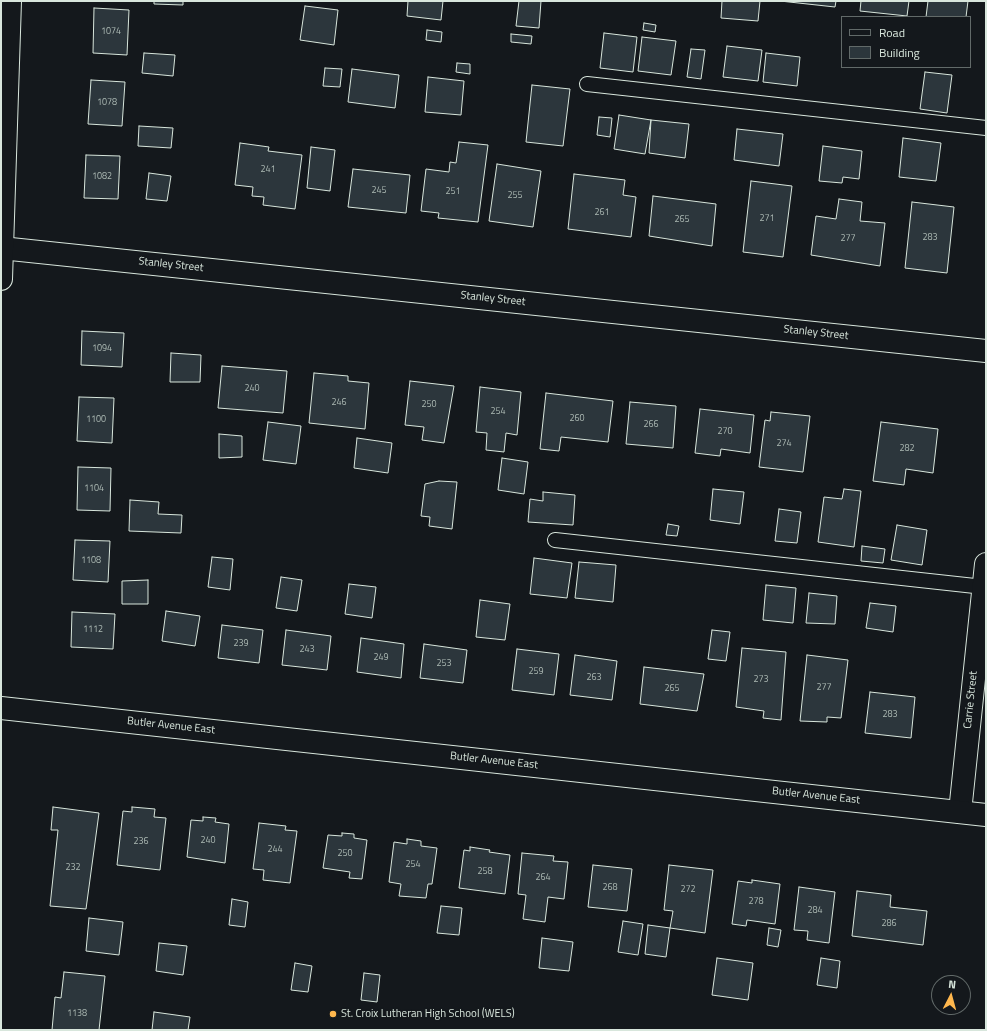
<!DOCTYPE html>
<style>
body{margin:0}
#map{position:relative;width:987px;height:1031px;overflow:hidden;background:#14181c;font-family:"Titillium Web",sans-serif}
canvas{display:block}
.frame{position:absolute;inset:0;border:2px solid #d8e6dc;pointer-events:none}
.legend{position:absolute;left:841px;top:16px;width:130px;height:52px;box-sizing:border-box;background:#14181c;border:1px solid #626a69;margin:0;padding:5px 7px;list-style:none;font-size:12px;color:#d8e6dc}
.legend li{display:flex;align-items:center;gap:8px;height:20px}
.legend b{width:20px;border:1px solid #626a69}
.north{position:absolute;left:931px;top:975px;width:40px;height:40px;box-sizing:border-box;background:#14181c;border:1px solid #626a69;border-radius:50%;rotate:6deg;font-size:11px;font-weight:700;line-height:16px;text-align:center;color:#d8e6dc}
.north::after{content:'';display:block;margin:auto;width:14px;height:18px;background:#ffb74d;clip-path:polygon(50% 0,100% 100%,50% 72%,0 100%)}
</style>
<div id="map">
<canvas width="987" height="1031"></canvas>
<div class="frame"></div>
<ul class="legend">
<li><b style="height:5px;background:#14181c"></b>Road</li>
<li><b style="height:11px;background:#2c363c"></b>Building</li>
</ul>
<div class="north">N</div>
</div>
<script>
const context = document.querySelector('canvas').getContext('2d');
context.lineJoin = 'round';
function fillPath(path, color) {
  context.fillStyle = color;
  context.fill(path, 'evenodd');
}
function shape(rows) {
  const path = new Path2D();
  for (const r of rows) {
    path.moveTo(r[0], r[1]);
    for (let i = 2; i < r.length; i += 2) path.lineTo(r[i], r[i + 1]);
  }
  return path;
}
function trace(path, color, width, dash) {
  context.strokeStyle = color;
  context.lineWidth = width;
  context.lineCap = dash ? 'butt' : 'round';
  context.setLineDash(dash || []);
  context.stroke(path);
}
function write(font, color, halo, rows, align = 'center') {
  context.font = font + ' "Titillium Web",sans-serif';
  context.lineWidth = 3;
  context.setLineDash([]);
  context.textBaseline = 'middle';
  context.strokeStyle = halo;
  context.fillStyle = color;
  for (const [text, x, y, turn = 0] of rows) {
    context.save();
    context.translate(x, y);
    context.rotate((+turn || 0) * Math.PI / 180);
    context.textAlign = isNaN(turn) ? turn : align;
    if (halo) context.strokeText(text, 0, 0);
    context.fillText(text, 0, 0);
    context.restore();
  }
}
const building = shape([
 [154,1,183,1,183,5,154,4,154,1],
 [408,1,443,1,441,20,407,16,408,1],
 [519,1,541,1,539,28,516,26,519,1],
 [722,1,760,1,758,21,721,18,722,1],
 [780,1,836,1,835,7,780,1],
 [861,1,909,1,907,16,860,11,861,1],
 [928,1,968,1,966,17,926,17,928,1],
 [305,6,338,10,334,45,300,40,305,6],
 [94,8,129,10,127,55,93,53,94,8],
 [644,23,656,25,655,32,643,30,644,23],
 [427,30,442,32,441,42,426,40,427,30],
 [604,33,637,37,633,72,600,68,604,33],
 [511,34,532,36,531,44,511,42,511,34],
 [642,37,676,41,671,75,638,71,642,37],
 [727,46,762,50,758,81,723,77,727,46],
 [691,49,705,50,701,79,687,77,691,49],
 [144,53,175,55,173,76,142,73,144,53],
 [766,53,800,57,797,86,763,82,766,53],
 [457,63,470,64,470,74,456,72,457,63],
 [325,68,342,69,340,87,323,86,325,68],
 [352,69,399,75,395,108,348,102,352,69],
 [925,72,952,75,947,113,920,109,925,72],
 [428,77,464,81,461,115,425,112,428,77],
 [91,80,125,82,122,126,88,124,91,80],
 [532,85,570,89,563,146,526,142,532,85],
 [619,115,651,120,645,154,614,149,619,115],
 [599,117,612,118,610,137,597,135,599,117],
 [651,120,689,124,685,158,649,153,651,120],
 [139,126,173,128,171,148,138,146,139,126],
 [737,129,783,134,779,166,734,160,737,129],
 [903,138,941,143,936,181,899,177,903,138],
 [459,142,488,145,478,222,438,218,439,213,421,211,426,169,449,172,450,162,456,163,459,142],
 [240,143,269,147,268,151,302,155,295,209,263,205,264,197,252,196,253,187,235,185,240,143],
 [823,146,862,151,859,179,843,177,842,183,819,181,823,146],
 [311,147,335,150,330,191,307,188,311,147],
 [86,155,120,156,118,199,84,198,86,155],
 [497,164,541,171,533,227,489,221,497,164],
 [353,169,410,175,406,213,348,207,353,169],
 [149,173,171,176,167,201,146,199,149,173],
 [574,174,625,180,623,195,636,197,631,237,568,229,574,174],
 [751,181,792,186,783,257,743,252,751,181],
 [653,196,716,204,712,246,649,236,653,196],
 [839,199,862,202,860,221,885,223,880,266,811,255,816,216,836,219,839,199],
 [912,202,954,207,947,273,905,268,912,202],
 [82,331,124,333,122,367,81,365,82,331],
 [171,353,201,355,200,382,170,382,171,353],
 [222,366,287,371,283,413,218,408,222,366],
 [314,373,348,376,348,381,369,383,365,429,309,423,314,373],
 [410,381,454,386,444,443,422,440,424,427,405,425,410,381],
 [480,387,521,392,517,435,506,433,504,452,486,450,487,433,476,432,480,387],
 [546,393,613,401,608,442,561,437,559,451,540,449,546,393],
 [79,397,114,398,112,443,77,441,79,397],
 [630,402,676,406,673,448,626,444,630,402],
 [700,409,754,415,750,453,721,449,720,456,695,453,700,409],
 [771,412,810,416,803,472,759,467,765,420,770,421,771,412],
 [268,422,301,426,296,464,263,460,268,422],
 [881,422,938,429,933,473,906,469,904,485,873,481,881,422],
 [219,434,242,436,242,457,219,458,219,434],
 [357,438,392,443,388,473,354,468,357,438],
 [502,458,528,462,524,494,498,490,502,458],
 [78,467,111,468,110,511,77,510,78,467],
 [439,481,457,482,452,529,429,526,430,517,421,516,425,484,439,481],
 [713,489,744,492,740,524,710,520,713,489],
 [844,489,861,491,854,547,818,542,824,497,842,499,844,489],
 [543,492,575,495,573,525,528,522,530,499,543,501,543,492],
 [130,500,159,502,158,514,182,515,181,533,129,531,130,500],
 [779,509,801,512,797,543,775,541,779,509],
 [668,524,679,526,677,536,666,535,668,524],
 [897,525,927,530,922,565,891,560,897,525],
 [75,540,110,541,108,582,73,580,75,540],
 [862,546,885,549,883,563,861,561,862,546],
 [212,557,233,559,230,590,208,587,212,557],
 [534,558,572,563,567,598,530,594,534,558],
 [579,562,616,565,613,602,575,598,579,562],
 [281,577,302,580,297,611,276,608,281,577],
 [148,580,148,604,122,604,122,581,148,580],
 [349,584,376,587,372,618,345,614,349,584],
 [766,585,796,588,793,623,763,620,766,585],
 [809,593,837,596,835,624,806,623,809,593],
 [480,600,510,604,505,640,476,637,480,600],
 [870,603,896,606,893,632,866,628,870,603],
 [166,611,200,616,195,646,162,641,166,611],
 [72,612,115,614,113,649,71,647,72,612],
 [222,625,263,630,259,663,218,658,222,625],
 [286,630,331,636,327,670,282,665,286,630],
 [712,630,730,632,726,661,708,659,712,630],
 [361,638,404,644,401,678,357,672,361,638],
 [424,644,467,650,463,683,420,678,424,644],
 [742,648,786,652,781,720,763,718,764,711,736,707,742,648],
 [517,649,559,654,554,695,512,690,517,649],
 [575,655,617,661,612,700,570,695,575,655],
 [807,655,848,660,841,718,827,717,827,722,800,721,807,655],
 [644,667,704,674,697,711,640,704,644,667],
 [870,692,915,697,911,738,865,733,870,692],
 [53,807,99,813,86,909,50,906,58,830,51,830,53,807],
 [132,807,155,809,154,817,166,818,160,870,117,865,123,811,132,812,132,807],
 [203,817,216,818,215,822,229,824,225,863,187,857,191,820,203,821,203,817],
 [259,823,286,826,285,830,297,831,290,883,263,880,264,870,253,869,259,823],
 [342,833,354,834,354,838,367,840,362,879,349,878,350,872,323,868,328,835,342,836,342,833],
 [407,839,421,841,421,846,437,848,432,884,428,884,426,898,399,896,401,884,389,882,394,842,407,844,407,839],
 [470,847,490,850,489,852,510,855,505,894,459,888,464,850,470,851,470,847],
 [522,853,554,856,553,861,568,862,564,899,548,897,545,922,523,919,526,895,518,894,522,853],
 [593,865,632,869,627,911,588,907,593,865],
 [669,865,713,870,705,933,670,928,673,911,664,910,669,865],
 [752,880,780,884,775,924,747,920,746,926,732,924,738,881,752,883,752,880],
 [799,887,835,892,829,943,807,940,808,931,794,930,799,887],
 [857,891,891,895,890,907,927,911,923,945,852,936,857,891],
 [232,899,248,902,245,927,229,925,232,899],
 [441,906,462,908,459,935,437,933,441,906],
 [89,918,123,922,119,955,86,951,89,918],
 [623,921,643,924,638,955,618,952,623,921],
 [648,925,670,928,666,957,645,954,648,925],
 [769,928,781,930,778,947,767,945,769,928],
 [542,938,573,942,569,971,539,968,542,938],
 [159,943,187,946,183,975,156,971,159,943],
 [717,958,753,963,748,1000,712,995,717,958],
 [821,958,840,961,837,988,817,985,821,958],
 [295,963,312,966,308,992,291,990,295,963],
 [64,972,105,976,99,1030,52,1030,55,997,61,998,64,972],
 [364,973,380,975,377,1002,361,1000,364,973],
 [154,1012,190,1017,188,1030,152,1030,154,1012]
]);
const service = shape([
 [587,84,986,128],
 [555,540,984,587]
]);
const minor = shape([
 [1,248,986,351],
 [960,812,986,564]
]);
const tertiary = shape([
 [1,279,10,1],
 [1,708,986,815]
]);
const markers = [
 [333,1014,4,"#ffb74d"]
];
const numberNames = [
 ["1074",111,32],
 ["1078",107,103],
 ["241",268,170],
 ["1082",102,177],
 ["245",379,191],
 ["251",453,192],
 ["255",515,196],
 ["261",602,213],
 ["271",767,219],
 ["265",682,220],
 ["283",930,238],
 ["277",848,239],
 ["1094",102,349],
 ["240",252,389],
 ["246",339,403],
 ["250",429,405],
 ["254",498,412],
 ["260",577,419],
 ["1100",96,420],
 ["266",651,425],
 ["270",725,432],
 ["274",784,444],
 ["282",907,449],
 ["1104",94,489],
 ["1108",91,561],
 ["1112",93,630],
 ["239",241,644],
 ["243",307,650],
 ["249",381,658],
 ["253",444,664],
 ["259",536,672],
 ["263",594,678],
 ["273",761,680],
 ["277",824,688],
 ["265",672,689],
 ["283",890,715],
 ["240",208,841],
 ["236",141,842],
 ["244",275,850],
 ["250",345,854],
 ["254",413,865],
 ["232",73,868],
 ["258",485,872],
 ["264",543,878],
 ["268",610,888],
 ["272",688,890],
 ["278",756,902],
 ["284",815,911],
 ["286",889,924],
 ["1138",77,1014]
];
const streetNames = [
 ["Stanley Street",171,265,6],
 ["Stanley Street",493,299,6],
 ["Stanley Street",816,333,6],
 ["Carrie Street",971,700,-84],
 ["Butler Avenue East",171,726,6],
 ["Butler Avenue East",494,761,6],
 ["Butler Avenue East",816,796,6]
];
const poiNames = [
 ["St. Croix Lutheran High School (WELS)",341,1014]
];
fillPath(building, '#2c363c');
trace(building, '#d8e6dc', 1);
trace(service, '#d8e6dc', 16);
trace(minor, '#d8e6dc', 24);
trace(tertiary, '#d8e6dc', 24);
trace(service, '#14181c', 14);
trace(minor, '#14181c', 22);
trace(tertiary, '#14181c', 22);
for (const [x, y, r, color] of markers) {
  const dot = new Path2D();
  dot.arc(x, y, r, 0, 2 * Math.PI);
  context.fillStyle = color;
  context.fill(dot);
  trace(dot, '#14181c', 1.5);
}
write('9px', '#adbab4', null, numberNames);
write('11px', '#d8e6dc', '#14181c', streetNames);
write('11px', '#d8e6dc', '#14181c', poiNames, 'left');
</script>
